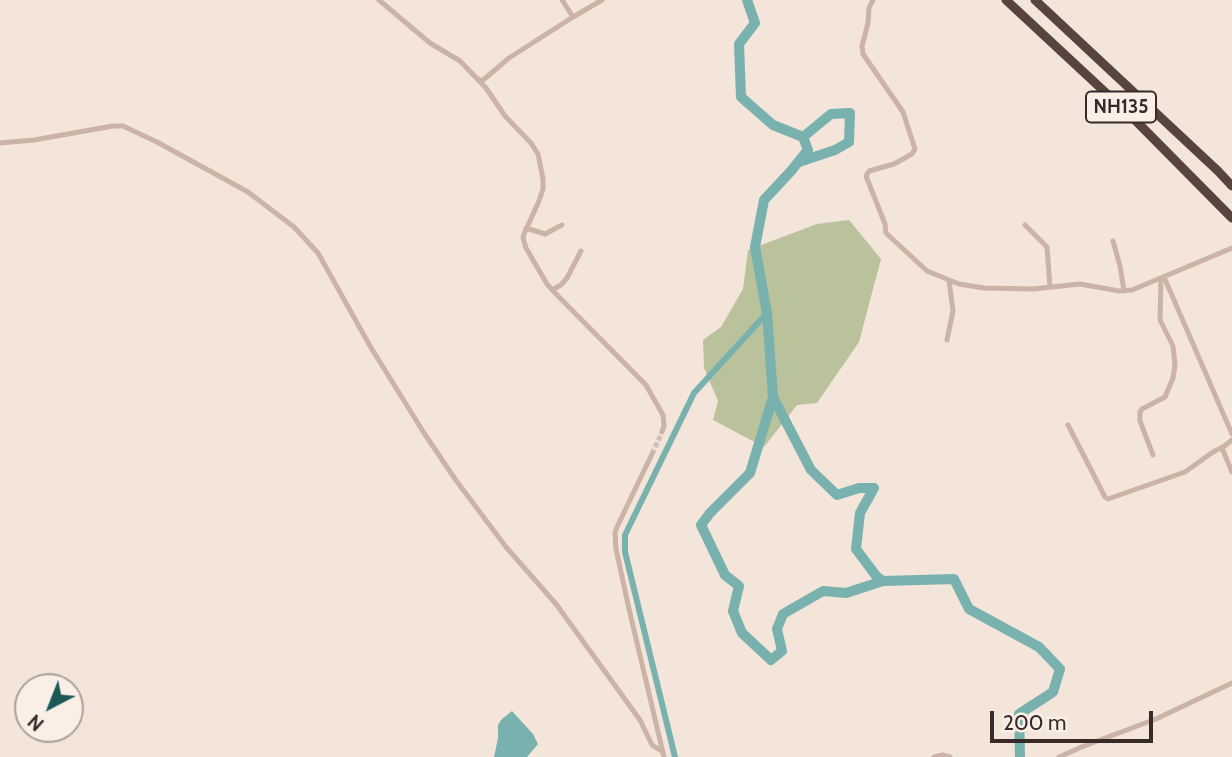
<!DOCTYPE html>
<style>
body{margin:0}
#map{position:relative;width:1232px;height:757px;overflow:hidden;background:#f3e5da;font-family:Cabin,sans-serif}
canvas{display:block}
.north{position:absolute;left:14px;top:673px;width:70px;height:70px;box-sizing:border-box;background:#faefe7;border:2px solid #aca09a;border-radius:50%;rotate:222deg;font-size:19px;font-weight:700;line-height:28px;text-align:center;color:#372a27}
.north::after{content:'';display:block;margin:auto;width:24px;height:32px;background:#1b5a57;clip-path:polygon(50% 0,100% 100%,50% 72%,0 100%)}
.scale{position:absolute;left:990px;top:711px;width:163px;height:32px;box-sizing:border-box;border:4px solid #372a27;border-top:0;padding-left:9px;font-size:21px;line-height:24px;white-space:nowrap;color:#372a27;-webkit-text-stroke:5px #faefe7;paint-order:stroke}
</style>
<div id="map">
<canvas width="1232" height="757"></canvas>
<div class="north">N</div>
<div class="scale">200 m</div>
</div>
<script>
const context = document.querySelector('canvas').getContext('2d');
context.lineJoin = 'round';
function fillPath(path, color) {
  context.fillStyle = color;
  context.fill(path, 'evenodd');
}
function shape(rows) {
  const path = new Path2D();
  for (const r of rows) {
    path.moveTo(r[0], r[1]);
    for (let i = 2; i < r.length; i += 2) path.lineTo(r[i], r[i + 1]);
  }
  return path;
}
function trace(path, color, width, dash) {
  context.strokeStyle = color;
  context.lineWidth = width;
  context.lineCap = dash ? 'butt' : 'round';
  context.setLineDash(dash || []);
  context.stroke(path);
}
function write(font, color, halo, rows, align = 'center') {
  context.font = font + ' Cabin,sans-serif';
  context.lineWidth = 5;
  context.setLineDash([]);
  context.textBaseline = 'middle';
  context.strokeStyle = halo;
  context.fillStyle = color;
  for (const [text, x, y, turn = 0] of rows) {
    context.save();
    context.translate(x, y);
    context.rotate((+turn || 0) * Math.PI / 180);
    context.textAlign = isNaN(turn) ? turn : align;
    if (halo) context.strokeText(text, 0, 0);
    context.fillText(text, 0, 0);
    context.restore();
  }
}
const green = shape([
 [849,220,881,259,859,342,817,403,797,405,764,447,713,420,718,401,704,368,703,340,721,327,743,289,748,250,817,224]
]);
const water = shape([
 [512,711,533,734,538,744,527,757,494,757,498,738,498,725,501,720]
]);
const canal = shape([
 [675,757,625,552,625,535,694,393,767,313]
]);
const river = shape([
 [747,0,755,23,739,44,741,97,773,125,803,137,808,150,791,171,764,200,755,247,767,313,773,397,811,470,837,495,859,488,874,488,860,513,856,549,877,577,883,581,954,579,969,609,1039,647,1060,669,1053,692,1019,714,1020,757],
 [799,162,835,150,849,142,850,113,831,114,803,137],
 [773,397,750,473,710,513,701,525,725,575,739,586,733,611,742,633,771,660,782,651,777,629,783,614,823,591,846,593,883,581]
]);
const streetTunnel = shape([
 [652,454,662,432]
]);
const street = shape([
 [379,0,430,43,460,61,486,88,505,116,531,143,538,154,543,179,543,189,539,201,524,234,523,238,526,248,547,284,558,296,646,385,663,415,664,426,662,432],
 [562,0,573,17],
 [873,0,869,8,868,23,862,46,863,54,903,112,915,149,912,154,894,164,869,171,866,176,885,224,886,233,927,271,959,284,984,288,1033,289,1080,284,1119,291,1132,290,1232,248],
 [478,79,482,81,509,58,573,17,602,0],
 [0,143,34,140,113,126,123,126,157,142,248,192,294,227,318,253,370,346,424,433,455,479,506,547,556,604,640,720,652,745,663,752],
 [1025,225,1047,247,1050,287],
 [526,228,545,234,562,225],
 [1113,241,1120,266,1124,291],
 [1164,277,1232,434],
 [552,290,561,285,567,278,581,251],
 [947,340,953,311,949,280],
 [1068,425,1105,497,1108,499,1185,472,1213,452,1223,447],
 [1232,440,1222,448,1232,472],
 [652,454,617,527,615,533,616,549,629,609,664,757],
 [1153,455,1140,421,1140,412,1142,409,1165,397,1173,378,1175,365,1173,346,1160,320,1161,279],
 [934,757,943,755,950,757],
 [1059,757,1084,746,1156,719,1232,683]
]);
const highway = shape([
 [1006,0,1134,119,1232,218],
 [1035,0,1218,171,1232,186]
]);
const shields = [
 [1121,107,70]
];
const shieldNames = [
 ["NH135",1121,107]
];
fillPath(green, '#b9c29a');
fillPath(water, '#78b1ad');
trace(canal, '#78b1ad', 6);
trace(river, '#78b1ad', 10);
trace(streetTunnel, '#cdc0b6', 5, [5, 2.5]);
trace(street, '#cbb3a6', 5);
trace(highway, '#58433e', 9);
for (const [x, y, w] of shields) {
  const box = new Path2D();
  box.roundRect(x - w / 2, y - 15.5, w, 31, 5);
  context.fillStyle = '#faefe7';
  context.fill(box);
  trace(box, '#372a27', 2);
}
write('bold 19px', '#372a27', null, shieldNames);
</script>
